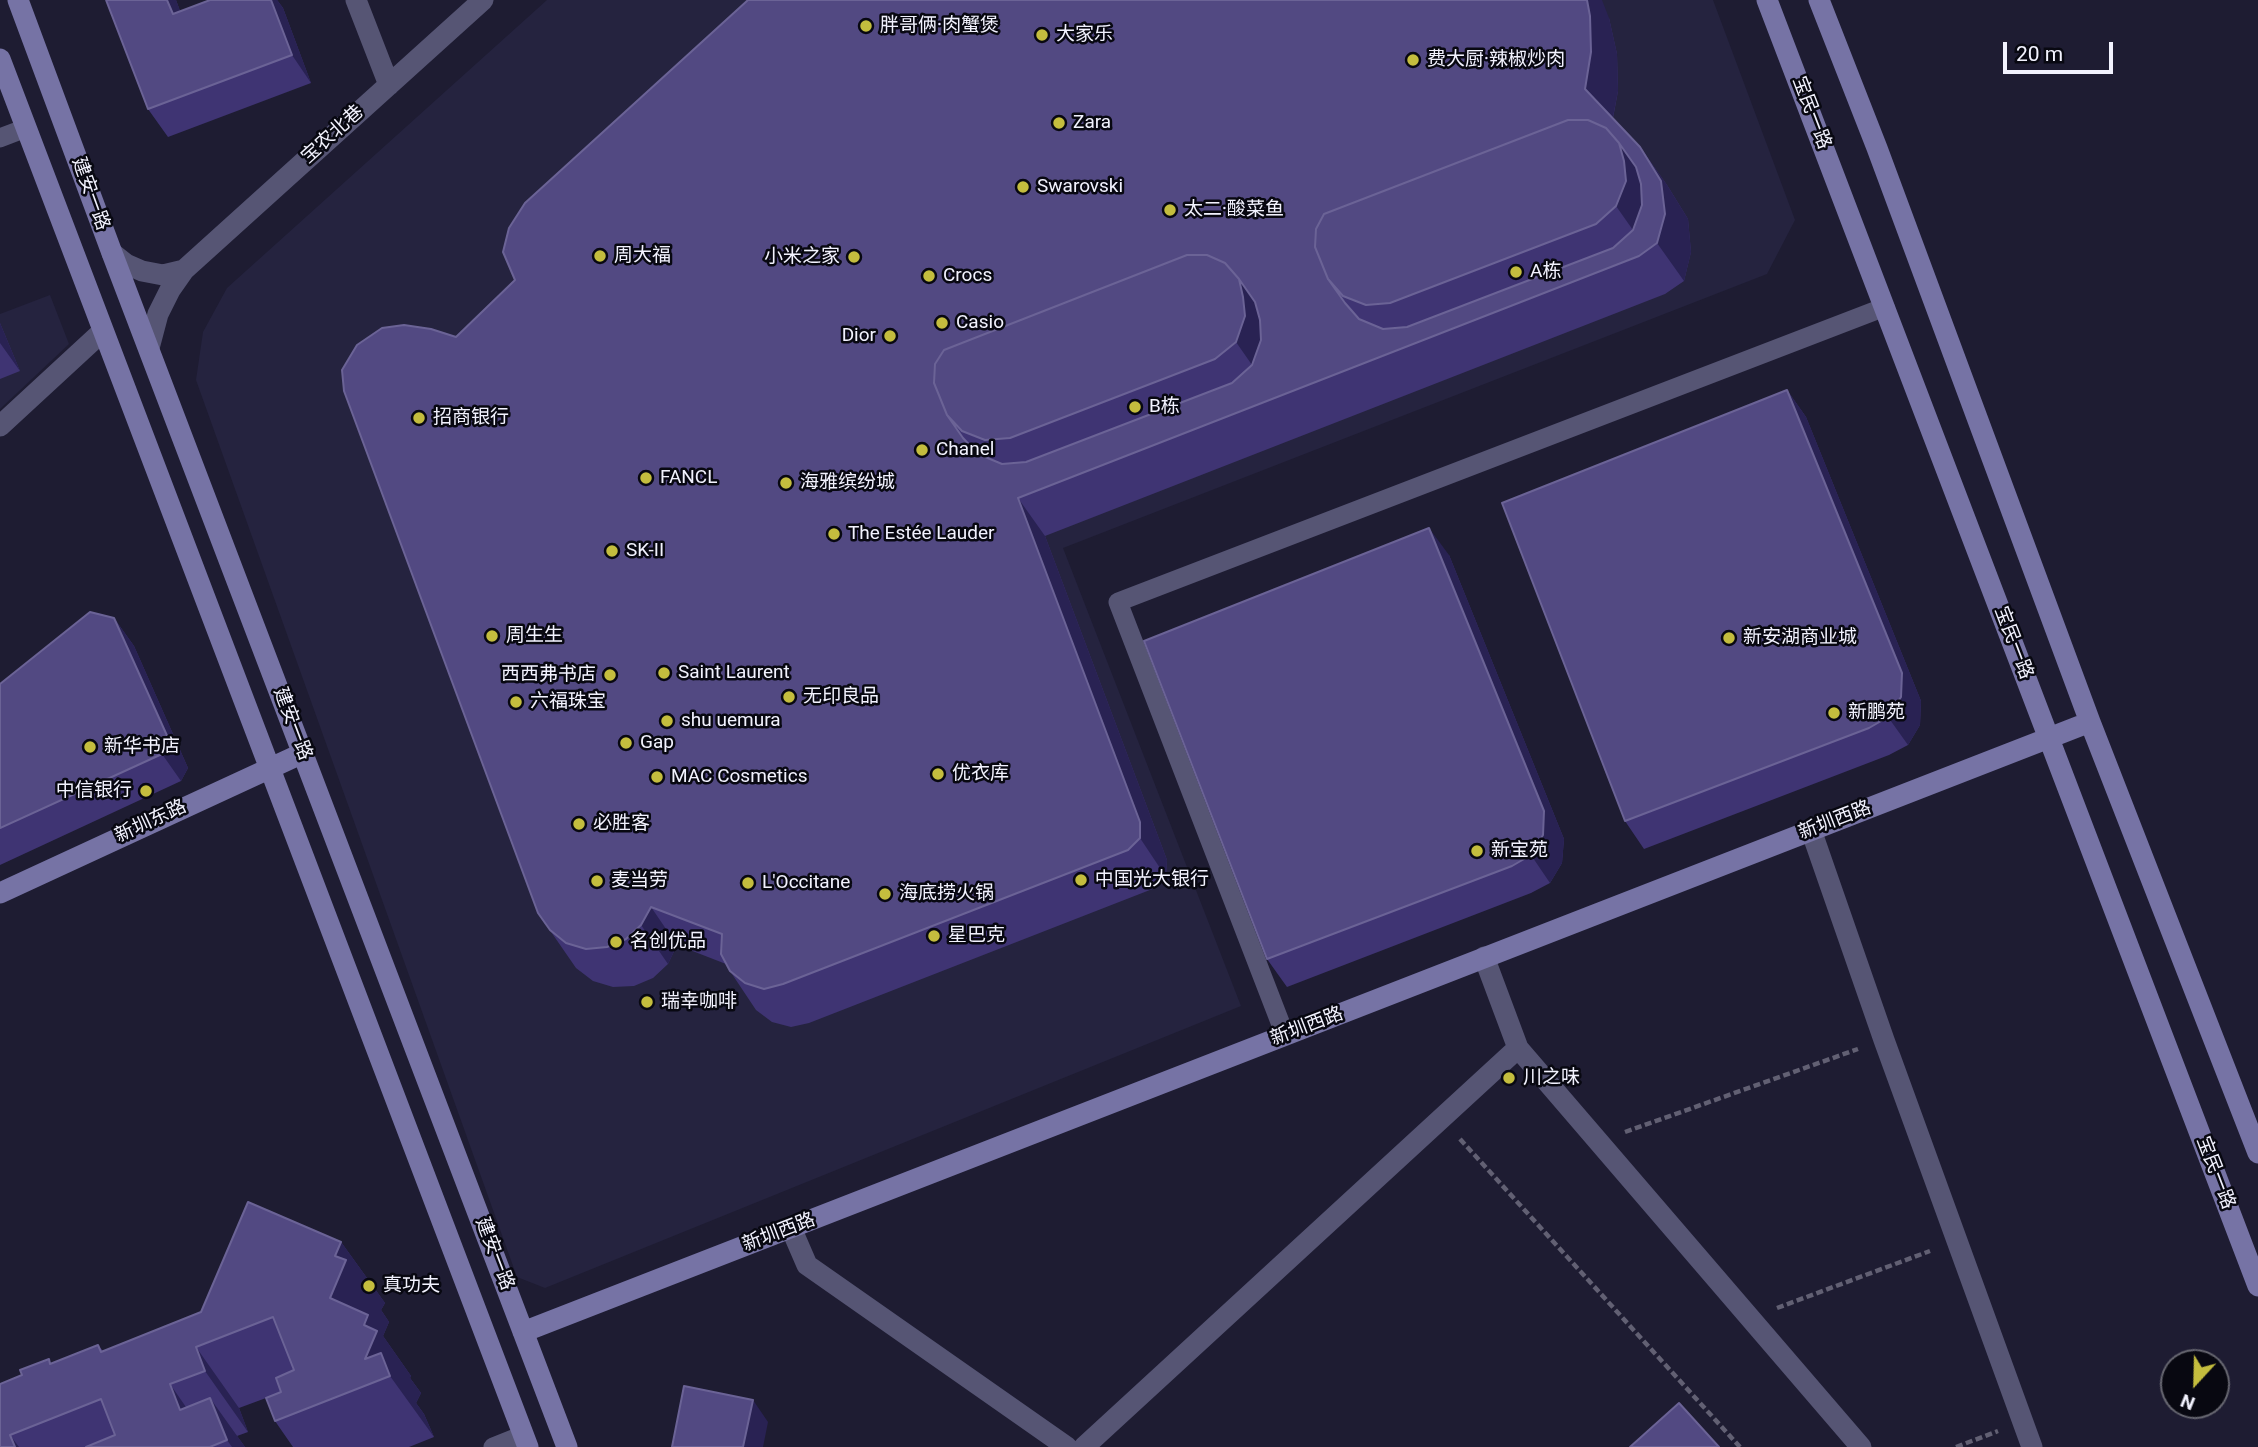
<!DOCTYPE html>
<meta charset="utf-8">
<style>
body{margin:0}
#map{position:relative;width:2258px;height:1447px;overflow:hidden;background:#1e1c32;font-family:Roboto,sans-serif}
canvas{display:block}
.north{position:absolute;left:2160px;top:1349px;width:70px;height:70px;box-sizing:border-box;background:#080811;border:2px solid #666670;border-radius:50%;rotate:202deg;font-size:19px;font-weight:700;line-height:28px;text-align:center;color:#f2f2fe}
.north::after{content:'';display:block;margin:auto;width:24px;height:32px;background:#c4bd3e;clip-path:polygon(50% 0,100% 100%,50% 72%,0 100%)}
.scale{position:absolute;left:2003px;top:42px;width:110px;height:32px;box-sizing:border-box;border:4px solid #f2f2fe;border-top:0;padding-left:9px;font-size:21px;line-height:24px;white-space:nowrap;color:#f2f2fe;-webkit-text-stroke:5px #080811;paint-order:stroke}
</style>
<div id="map">
<canvas width="2258" height="1447"></canvas>
<div class="north">N</div>
<div class="scale">20 m</div>
</div>
<script>
const context = document.querySelector('canvas').getContext('2d');
context.lineJoin = 'round';
function fillPath(path, color) {
  context.fillStyle = color;
  context.fill(path, 'evenodd');
}
function shape(rows) {
  const path = new Path2D();
  for (const r of rows) {
    path.moveTo(r[0], r[1]);
    for (let i = 2; i < r.length; i += 2) path.lineTo(r[i], r[i + 1]);
  }
  return path;
}
function trace(path, color, width, dash) {
  context.strokeStyle = color;
  context.lineWidth = width;
  context.lineCap = dash ? 'butt' : 'round';
  context.setLineDash(dash || []);
  context.stroke(path);
}
function write(font, color, halo, rows, align = 'center') {
  context.font = font + ' Roboto,"Noto Sans SC",sans-serif';
  context.lineWidth = 5;
  context.setLineDash([]);
  context.textBaseline = 'middle';
  context.strokeStyle = halo;
  context.fillStyle = color;
  for (const [text, x, y, turn = 0] of rows) {
    context.save();
    context.translate(x, y);
    context.rotate((+turn || 0) * Math.PI / 180);
    context.textAlign = isNaN(turn) ? turn : align;
    if (halo) context.strokeText(text, 0, 0);
    context.fillText(text, 0, 0);
    context.restore();
  }
}
const built = shape([
 [547,0,1713,0,1795,220,1767,274,1063,548,1241,1006,545,1288,517,1277,196,380,203,332,227,288],
 [50,295,69,344,0,409,0,314]
]);
const path = shape([
 [1625,1132,1858,1049],
 [1460,1139,1740,1447],
 [1777,1308,1930,1251],
 [1956,1447,1998,1431]
]);
const lane = shape([
 [0,138,26,128],
 [1285,1035,1118,602,1885,307],
 [493,1447,523,1435]
]);
const street = shape([
 [356,0,389,85],
 [112,253,126,264,142,271,163,275,184,270],
 [149,348,158,314,170,290,184,270,483,0],
 [0,426,103,331],
 [1811,830,1884,1040,2032,1447],
 [1484,957,1518,1048,1861,1447],
 [791,1228,807,1265,1067,1447],
 [1084,1447,1518,1048]
]);
const secondary = shape([
 [18,0,112,253,567,1447],
 [1767,0,2258,1286],
 [1819,0,1877,148,2090,722,2258,1153],
 [0,59,528,1447],
 [0,893,303,753],
 [523,1332,2090,722]
]);
const wall = shape([
 [106,0,176,0,180,11,210,0,277,0,283,8,311,83,168,137,148,109],
 [1609,18,1617,54,1618,91,1613,118,1640,147,1667,185,1688,219,1691,252,1684,281,1665,294,1045,536,1167,860,1166,877,1155,888,809,1023,791,1027,772,1022,756,1010,730,971,726,964,677,945,668,964,653,978,634,986,613,987,593,981,576,968,538,913,456,337,515,280],
 [0,323,20,371,0,379],
 [1787,390,1806,417,1921,701,1920,725,1908,745,1889,755,1644,849,1625,821],
 [1449,555,1564,839,1562,863,1550,883,1531,893,1287,987,1267,959],
 [114,618,134,646,188,768,181,781,0,865,0,684],
 [341,1242,385,1303,381,1310,389,1322,383,1336,411,1376,410,1378,421,1393,416,1403,424,1414,434,1437,409,1447,293,1447,275,1421,266,1398,239,1408,248,1432,237,1436,245,1447,0,1447,52,1364,98,1345,103,1351,201,1312]
]);
const shadedWall = shape([
 [167,0,176,0,192,42,173,14],
 [271,0,277,0,283,8,311,83,292,55],
 [1587,0,1602,0,1609,18,1617,54,1618,91,1611,127,1585,89],
 [1619,143,1640,147,1667,185,1688,219,1691,252,1684,281,1657,243,1647,250,1616,206],
 [1239,279,1282,340,1275,398,1236,342],
 [0,323,20,371,0,343],
 [1787,390,1806,417,1921,701,1920,725,1908,745,1888,717],
 [1018,498,1045,536,1167,860,1166,877,1140,838],
 [1429,528,1449,555,1564,839,1562,863,1550,883,1531,855],
 [114,618,134,646,188,768,181,781,162,754],
 [651,907,677,945,668,964,641,925],
 [341,1242,385,1303,381,1310,389,1322,383,1336,411,1376,410,1378,421,1393,416,1403,424,1414,434,1437,390,1376,365,1359,330,1298,335,1256],
 [196,1347,239,1408,248,1432,205,1371],
 [170,1384,213,1446,180,1410],
 [210,1398,245,1447,232,1447,227,1440],
 [753,1400,768,1422,763,1447,743,1447],
 [10,1435,19,1447,15,1447]
]);
const building = shape([
 [106,0,167,0,173,14,210,0,271,0,292,55,148,109,106,0],
 [748,0,1587,0,1590,16,1591,52,1585,89,1640,147,1661,181,1665,214,1657,243,1639,256,1018,498,1140,822,1140,838,1128,850,783,984,764,989,745,983,730,971,721,954,722,934,651,907,641,925,626,939,607,947,586,949,566,943,550,930,538,913,344,391,342,370,357,345,382,328,404,325,431,329,456,337,515,280,503,252,509,228,525,203,748,0],
 [1568,120,1588,120,1606,128,1619,143,1636,167,1641,184,1642,205,1633,230,1613,248,1407,327,1383,329,1359,319,1345,303,1328,279,1315,247,1316,229,1324,214,1568,120],
 [1187,255,1207,255,1225,263,1239,279,1255,302,1260,320,1261,340,1252,365,1232,383,1026,462,1002,464,978,454,963,438,947,415,934,383,935,364,944,350,1187,255],
 [1568,120,1588,120,1606,128,1619,143,1624,161,1626,181,1616,206,1596,224,1390,303,1366,305,1343,296,1328,279,1315,247,1316,229,1324,214,1568,120],
 [1187,255,1207,255,1225,263,1239,279,1243,297,1245,316,1236,342,1215,359,1010,438,985,440,962,431,947,415,934,383,935,364,944,350,1187,255],
 [1787,390,1902,673,1901,697,1888,717,1869,728,1625,821,1502,503,1787,390],
 [1429,528,1544,811,1543,835,1531,855,1512,866,1267,959,1144,641,1429,528],
 [90,612,114,618,169,740,162,754,0,828,0,684,90,612],
 [248,1202,341,1242,335,1256,346,1260,330,1298,368,1315,364,1325,377,1331,365,1359,381,1353,390,1376,275,1421,266,1398,281,1392,276,1378,294,1370,273,1317,196,1347,205,1371,170,1384,180,1410,210,1398,227,1440,210,1447,86,1447,115,1435,101,1399,10,1435,15,1447,0,1447,0,1384,22,1375,20,1370,49,1359,50,1364,98,1345,101,1352,201,1312,248,1202],
 [684,1386,753,1400,743,1447,672,1447,684,1386],
 [1679,1403,1719,1447,1630,1447,1679,1403]
]);
const markers = [
 [866,26,7,"#c4bd3e"],
 [1042,35,7,"#c4bd3e"],
 [1413,60,7,"#c4bd3e"],
 [1059,123,7,"#c4bd3e"],
 [1023,187,7,"#c4bd3e"],
 [1170,210,7,"#c4bd3e"],
 [600,256,7,"#c4bd3e"],
 [854,257,7,"#c4bd3e"],
 [1516,272,7,"#c4bd3e"],
 [929,276,7,"#c4bd3e"],
 [942,323,7,"#c4bd3e"],
 [890,336,7,"#c4bd3e"],
 [1135,407,7,"#c4bd3e"],
 [419,418,7,"#c4bd3e"],
 [922,450,7,"#c4bd3e"],
 [646,478,7,"#c4bd3e"],
 [786,483,7,"#c4bd3e"],
 [834,534,7,"#c4bd3e"],
 [612,551,7,"#c4bd3e"],
 [492,636,7,"#c4bd3e"],
 [1729,638,7,"#c4bd3e"],
 [664,673,7,"#c4bd3e"],
 [610,675,7,"#c4bd3e"],
 [789,697,7,"#c4bd3e"],
 [516,702,7,"#c4bd3e"],
 [1834,713,7,"#c4bd3e"],
 [667,721,7,"#c4bd3e"],
 [626,743,7,"#c4bd3e"],
 [90,747,7,"#c4bd3e"],
 [938,774,7,"#c4bd3e"],
 [657,777,7,"#c4bd3e"],
 [146,791,7,"#c4bd3e"],
 [579,824,7,"#c4bd3e"],
 [1477,851,7,"#c4bd3e"],
 [1081,880,7,"#c4bd3e"],
 [597,881,7,"#c4bd3e"],
 [748,883,7,"#c4bd3e"],
 [885,894,7,"#c4bd3e"],
 [934,936,7,"#c4bd3e"],
 [616,942,7,"#c4bd3e"],
 [647,1002,7,"#c4bd3e"],
 [1509,1078,7,"#c4bd3e"],
 [369,1286,7,"#c4bd3e"]
];
const poiNames = [
 ["胖哥俩·肉蟹煲",880,26],
 ["大家乐",1056,35],
 ["费大厨·辣椒炒肉",1427,60],
 ["Zara",1073,123],
 ["Swarovski",1037,187],
 ["太二·酸菜鱼",1184,210],
 ["周大福",614,256],
 ["小米之家",840,257,"right"],
 ["A栋",1530,272],
 ["Crocs",943,276],
 ["Casio",956,323],
 ["Dior",876,336,"right"],
 ["B栋",1149,407],
 ["招商银行",433,418],
 ["Chanel",936,450],
 ["FANCL",660,478],
 ["海雅缤纷城",800,483],
 ["The Estée Lauder",848,534],
 ["SK-II",626,551],
 ["周生生",506,636],
 ["新安湖商业城",1743,638],
 ["Saint Laurent",678,673],
 ["西西弗书店",596,675,"right"],
 ["无印良品",803,697],
 ["六福珠宝",530,702],
 ["新鹏苑",1848,713],
 ["shu uemura",681,721],
 ["Gap",640,743],
 ["新华书店",104,747],
 ["优衣库",952,774],
 ["MAC Cosmetics",671,777],
 ["中信银行",132,791,"right"],
 ["必胜客",593,824],
 ["新宝苑",1491,851],
 ["中国光大银行",1095,880],
 ["麦当劳",611,881],
 ["L'Occitane",762,883],
 ["海底捞火锅",899,894],
 ["星巴克",948,936],
 ["名创优品",630,942],
 ["瑞幸咖啡",661,1002],
 ["川之味",1523,1078],
 ["真功夫",383,1286]
];
const streetNames = [
 ["宝民一路",1811,113,69],
 ["宝农北巷",333,135,-42],
 ["建安一路",90,194,70],
 ["宝民一路",2013,643,69],
 ["建安一路",292,724,69],
 ["新圳西路",1835,821,-21],
 ["新圳东路",151,822,-25],
 ["新圳西路",1307,1027,-21],
 ["宝民一路",2215,1173,69],
 ["新圳西路",779,1233,-21],
 ["建安一路",494,1254,69]
];
fillPath(built, '#25233f');
trace(path, '#626073', 4.5, [7, 3.5]);
trace(lane, '#565574', 19);
trace(street, '#565574', 21);
trace(secondary, '#7673a5', 21);
fillPath(wall, '#3f3473');
fillPath(shadedWall, '#292253');
fillPath(building, '#524982');
trace(building, '#6b6396', 2);
for (const [x, y, r, color] of markers) {
  const dot = new Path2D();
  dot.arc(x, y, r, 0, 2 * Math.PI);
  context.fillStyle = color;
  context.fill(dot);
  trace(dot, '#080811', 2.5);
}
write('19px', '#f2f2fe', '#080811', poiNames, 'left');
write('19px', '#f2f2fe', '#080811', streetNames);
</script>
